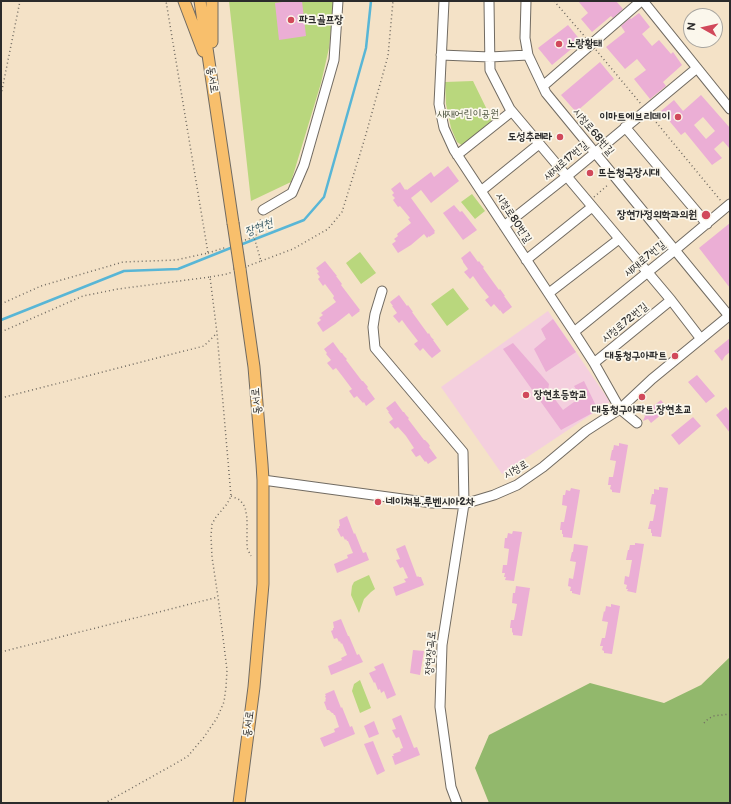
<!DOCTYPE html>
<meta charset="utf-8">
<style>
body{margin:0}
#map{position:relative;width:731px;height:804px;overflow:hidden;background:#f4e2c7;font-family:"Balsamiq Sans",sans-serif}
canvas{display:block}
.frame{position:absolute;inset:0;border:2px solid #2b2b2b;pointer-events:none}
.north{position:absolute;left:683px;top:8px;width:40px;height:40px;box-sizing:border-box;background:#fbf7ec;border:1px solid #a8a59f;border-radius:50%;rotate:278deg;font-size:11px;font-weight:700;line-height:16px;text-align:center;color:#2b2b2b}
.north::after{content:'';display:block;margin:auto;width:14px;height:18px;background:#d1495b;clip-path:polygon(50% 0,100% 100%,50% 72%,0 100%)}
</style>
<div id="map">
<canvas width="731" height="804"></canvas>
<div class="frame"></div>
<div class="north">N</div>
</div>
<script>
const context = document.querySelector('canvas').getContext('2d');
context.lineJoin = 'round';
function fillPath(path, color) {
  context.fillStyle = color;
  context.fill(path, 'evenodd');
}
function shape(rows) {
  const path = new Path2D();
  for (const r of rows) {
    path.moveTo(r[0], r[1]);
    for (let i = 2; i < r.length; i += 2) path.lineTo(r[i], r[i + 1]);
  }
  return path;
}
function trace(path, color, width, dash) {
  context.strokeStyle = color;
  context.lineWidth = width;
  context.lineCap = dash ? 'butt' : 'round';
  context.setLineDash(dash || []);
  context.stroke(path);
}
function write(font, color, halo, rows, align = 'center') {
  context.font = font + ' "Balsamiq Sans","Poor Story",sans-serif';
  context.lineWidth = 3.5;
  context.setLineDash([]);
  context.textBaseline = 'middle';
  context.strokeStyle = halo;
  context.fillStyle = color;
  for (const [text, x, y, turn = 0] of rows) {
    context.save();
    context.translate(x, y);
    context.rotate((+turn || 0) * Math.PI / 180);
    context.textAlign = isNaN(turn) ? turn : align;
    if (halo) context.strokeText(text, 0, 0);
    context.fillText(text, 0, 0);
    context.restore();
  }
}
const built = shape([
 [548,311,610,402,502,474,441,387]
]);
const green = shape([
 [229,1,334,1,329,48,321,83,291,182,251,201],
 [473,81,492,120,463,146,457,142,451,128,446,104,445,82],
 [472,194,485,211,475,219,461,202],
 [360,252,376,273,361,284,346,263],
 [453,288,469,309,447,326,431,304],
 [369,575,375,589,371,592,364,599,359,613,351,595,352,586,354,582,358,580],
 [360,680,371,708,360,713,352,691,354,684]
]);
const forest = shape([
 [730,657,730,803,489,803,475,768,489,735,590,683,664,703,701,685]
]);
const stream = shape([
 [240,245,304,220,324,197,366,48,371,1],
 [1,320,124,271,178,269,233,247]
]);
const building = shape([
 [290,1,302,1,306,36,279,40,275,3],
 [578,1,616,1,623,9,613,18,611,16,592,32,581,19,588,13],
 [639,13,650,27,642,34,652,46,659,40,671,54,673,52,682,65,663,82,666,86,650,99,634,79,646,70,637,59,625,69,606,47,625,32,621,26,630,18,631,19],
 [568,25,581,41,552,65,538,48],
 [600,62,614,79,576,112,561,95],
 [701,95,730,128,730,149,723,141,714,149,722,158,712,165,685,132,681,135,661,111,674,100,683,111],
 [703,117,715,131,706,139,694,125],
 [448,166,459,181,431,203,421,190,411,198,435,231,434,232,435,233,429,237,429,236,427,238,424,234,411,245,398,253,392,244,396,241,394,239,398,236,397,234,411,223,408,219,410,218,400,206,398,207,393,200,395,198,392,195,394,193,391,189,400,182,405,190,406,189,407,190,431,172,434,177],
 [454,205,460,212,462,211,477,230,463,240,443,213],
 [730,223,730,288,699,248],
 [470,251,478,262,479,261,481,264,484,267,483,268,499,290,500,289,505,296,504,296,512,307,503,314,500,310,500,311,494,304,491,307,485,300,489,297,480,286,473,276,470,279,464,272,468,269,463,262,463,261,461,258],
 [325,261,337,276,336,276,342,284,341,285,360,310,359,311,360,311,352,317,349,313,335,324,323,332,317,323,321,320,319,318,323,315,321,313,336,302,333,298,334,296,325,284,323,286,318,279,320,277,317,273,319,272,316,268],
 [399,295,407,306,408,305,413,312,412,312,428,334,429,333,431,337,434,340,433,340,441,351,432,358,429,355,423,348,420,351,414,344,418,341,407,327,402,320,399,323,393,316,397,313,392,306,393,306,390,302],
 [553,319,576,352,546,372,534,349,546,339,541,329],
 [730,338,730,352,725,356,722,361,714,351],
 [333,342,341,353,342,353,344,356,347,359,346,360,362,381,363,381,368,387,367,388,375,399,366,406,364,402,363,403,357,396,354,398,349,391,352,389,343,377,336,368,333,370,327,363,331,360,326,354,327,353,324,349],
 [513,343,549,384,548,390,563,410,581,397,574,386,584,381,598,410,561,430,503,349],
 [697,375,715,396,706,403,688,382],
 [661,400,668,409,651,423,648,419,643,421,645,416,643,413,648,408,649,409],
 [395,401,403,412,404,412,406,415,409,418,408,419,424,440,425,440,428,443,430,446,429,447,437,458,428,464,426,461,425,462,420,455,416,457,411,450,414,448,406,436,398,427,395,429,389,422,393,419,388,412,389,412,386,408],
 [726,407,730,412,730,433,716,415],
 [693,417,701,426,679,445,671,435],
 [619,443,628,445,620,493,612,492,612,490,610,489,611,485,608,485,609,477,613,477,616,461,610,460,612,450,613,450,614,445,619,446],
 [659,487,668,488,661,537,652,536,652,533,651,533,651,529,648,529,650,521,653,521,656,505,650,504,652,494,654,494,654,489,659,490],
 [571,488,580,490,572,538,563,537,563,534,562,534,562,530,560,530,561,522,564,522,567,506,562,505,563,495,565,495,566,490,570,491],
 [347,516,354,534,355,533,363,553,366,552,369,560,337,573,334,564,348,558,347,555,353,553,348,541,347,541,346,539,345,540,343,536,341,537,337,529,339,528,339,526,340,526,339,520],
 [513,531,522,532,514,581,505,580,506,577,504,577,505,573,502,573,503,565,507,565,509,549,504,548,505,538,507,538,508,533,512,534],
 [635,543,644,544,636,593,627,591,628,589,626,589,627,585,624,584,625,576,629,577,632,560,626,560,628,550,629,550,630,545,635,545],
 [574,544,588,546,580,595,572,593,572,591,570,591,571,587,568,586,569,578,573,579,576,562,570,561,572,552,573,552],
 [405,545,417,577,418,576,419,577,421,577,424,585,396,596,393,587,406,582,404,579,408,578,403,567,400,568,396,560,400,559,396,549],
 [516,586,530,588,522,636,513,635,513,633,512,632,512,628,510,628,511,620,514,620,517,604,512,603,513,593,515,593],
 [611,604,620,606,612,654,604,653,604,651,602,650,603,646,600,646,602,638,605,638,608,622,602,621,604,611,605,612,606,606,611,607],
 [341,619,348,636,349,636,357,655,359,654,363,662,331,675,328,666,342,660,341,658,347,655,342,643,341,644,340,641,339,642,337,638,334,639,331,631,333,630,333,628,334,628,333,622],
 [413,650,424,651,420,675,410,673],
 [383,663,396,695,387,699,384,691,381,693,380,689,378,690,375,682,374,683,369,673,376,670,374,667],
 [334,690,341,708,342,707,350,727,352,726,355,734,324,747,320,738,335,732,334,729,339,727,335,715,334,715,333,713,332,713,329,710,327,710,324,702,326,701,325,700,326,699,325,696,326,696,325,694],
 [401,715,414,748,417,747,420,755,395,765,392,756,394,756,393,754,401,751,400,749,403,748,399,737,396,738,392,730,396,729,392,719],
 [374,721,379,734,369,738,364,726],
 [373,741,385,771,377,775,364,744]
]);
const path = shape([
 [554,1,586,38],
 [596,50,641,104],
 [1,95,20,1],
 [651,116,721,201],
 [594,197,609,184],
 [245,240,254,237,258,233,261,217],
 [208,253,227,247],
 [261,261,293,249,328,229,342,212,364,141,388,56,393,1],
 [248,266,261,261,254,237],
 [210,277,227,274,232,272],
 [1,304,41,286,123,262,176,260,208,253,166,1],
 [1,332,83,296,118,289,210,277,217,333,231,496,227,504,216,517,212,524,211,536,212,557,218,597,227,670,226,687,224,702,217,718,204,737,188,756,180,761,105,803],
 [1,398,204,346,217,333],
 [231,496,240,500,245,507,247,518,247,548,251,556],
 [1,652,218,597],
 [704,723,708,719,713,716,730,714]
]);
const minor = shape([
 [444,1,439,104,444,128,454,150,574,332,594,363,620,409,637,423],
 [489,1,490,70,510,109,671,300,701,339],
 [526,1,525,38,528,55,546,93,729,316],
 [643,1,730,109],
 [441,55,490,57,528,55],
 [543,86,641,1],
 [625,127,707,224],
 [457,155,511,112],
 [481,191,539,144],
 [263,210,292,193,304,165,334,60,338,1],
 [504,226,566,177,697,68],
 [526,260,592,207],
 [382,291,375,314,373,327,375,348,463,452,464,504,442,645,440,707,451,787,457,803],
 [549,293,619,239],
 [574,332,675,250,730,204],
 [594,363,671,300],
 [263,480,432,503,464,504,494,495,517,485,543,467,586,431,620,409,652,379,730,315]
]);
const major = shape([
 [184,1,203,51],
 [200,1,233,223],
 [212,42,212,1],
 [239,803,254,687,263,584,263,480,262,464,254,367,240,269]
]);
const majorBridge = shape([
 [233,223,240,269]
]);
const markers = [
 [291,20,4,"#d1495b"],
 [559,44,4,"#d1495b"],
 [678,117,4,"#d1495b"],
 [560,137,4,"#d1495b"],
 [590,173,4,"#d1495b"],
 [706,215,5,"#d1495b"],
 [675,356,4,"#d1495b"],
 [526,395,4,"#d1495b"],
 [642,397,4,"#d1495b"],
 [378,502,4,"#d1495b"]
];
const poiNames = [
 ["파크골프장",299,20],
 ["노랑황태",567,44],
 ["이마트에브리데이",670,117,"right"],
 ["도성추레라",552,137,"right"],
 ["뜨는청국장시대",598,173],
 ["장현가정의학과의원",697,215,"right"],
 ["대동청구아파트",667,356,"right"],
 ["장현초등학교",534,395],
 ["대동청구아파트.장현초교",642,410,"center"],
 ["네이쳐뷰.루벤시아2차",386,502]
];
const streetNames = [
 ["동서로",212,80,81],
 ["시청로68번길",593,132,50],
 ["새재로17번길",566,161,-40],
 ["시청로80번길",513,218,57],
 ["새재로7번길",645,259,-39],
 ["시청로72번길",625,323,-39],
 ["동서로",257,401,-95],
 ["시청로",516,470,-30],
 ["장현장곡로",431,653,-86],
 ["동서로",249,724,-83]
];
const parkNames = [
 ["새재어린이공원",468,114]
];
const waterNames = [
 ["장현천",259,228,-21]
];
fillPath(built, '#f4cfde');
fillPath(green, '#b9d77d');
fillPath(forest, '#92b86c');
trace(stream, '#58b6d6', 2.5);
fillPath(building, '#ebaed5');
trace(minor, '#716b62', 11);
trace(major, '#716b62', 13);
trace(path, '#716b62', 1.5, [1, 3]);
trace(minor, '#fff', 9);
trace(major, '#f8bf6c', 11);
trace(majorBridge, '#716b62', 13, []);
trace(majorBridge, '#f8bf6c', 11);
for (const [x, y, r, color] of markers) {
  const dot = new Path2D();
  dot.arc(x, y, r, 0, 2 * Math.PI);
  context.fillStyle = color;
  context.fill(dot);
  trace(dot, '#fbf7ec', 1.5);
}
write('bold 11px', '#2b2b2b', '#fbf7ec', poiNames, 'left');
write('11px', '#2b2b2b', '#fbf7ec', streetNames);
write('11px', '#4e5640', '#fbf7ec', parkNames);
write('italic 12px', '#3b5c67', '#fbf7ec', waterNames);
</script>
